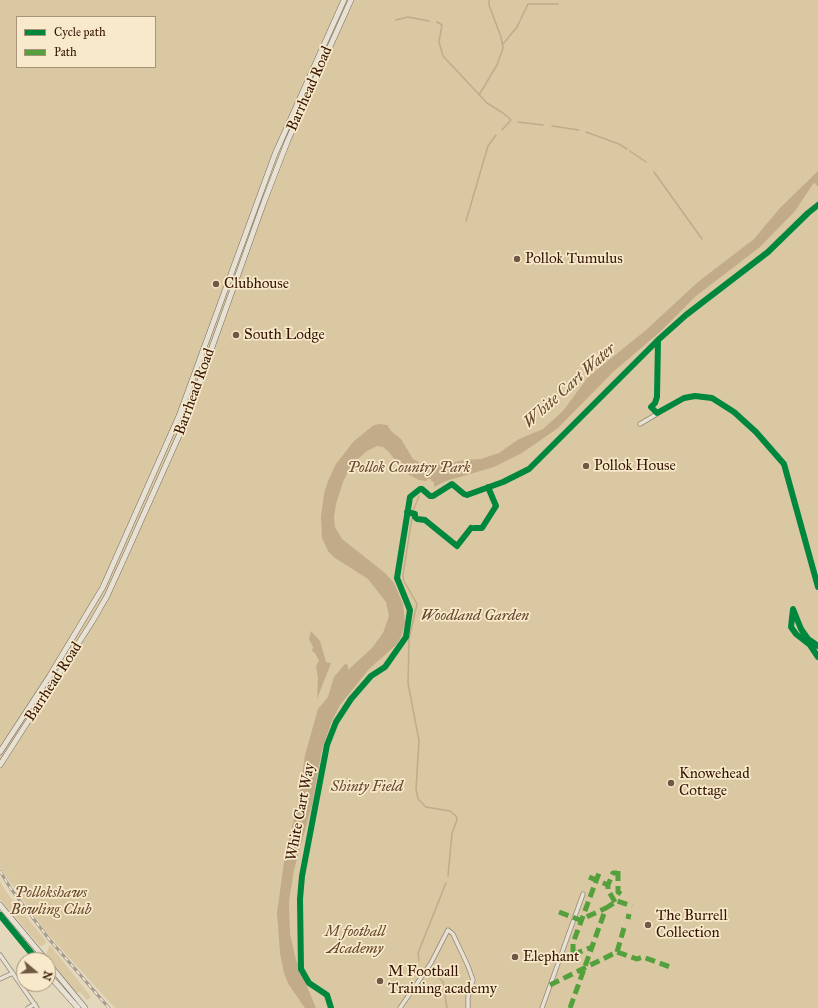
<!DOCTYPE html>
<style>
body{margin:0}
#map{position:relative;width:818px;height:1008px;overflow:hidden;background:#e3d7bc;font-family:"IM FELL Great Primer",serif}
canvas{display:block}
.legend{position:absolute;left:16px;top:16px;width:140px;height:52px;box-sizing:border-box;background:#f7e9c9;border:1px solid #a9937a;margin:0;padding:5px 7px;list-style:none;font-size:12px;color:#341303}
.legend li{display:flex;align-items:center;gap:8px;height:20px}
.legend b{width:20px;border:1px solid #a9937a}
.north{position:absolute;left:16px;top:952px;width:40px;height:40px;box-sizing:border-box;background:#f7e9c9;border:1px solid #a9937a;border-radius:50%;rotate:109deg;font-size:11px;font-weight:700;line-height:16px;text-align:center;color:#341303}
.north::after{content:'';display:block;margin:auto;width:14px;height:18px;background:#715844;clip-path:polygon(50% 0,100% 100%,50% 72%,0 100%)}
</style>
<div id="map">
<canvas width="818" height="1008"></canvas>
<ul class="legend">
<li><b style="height:5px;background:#00873e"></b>Cycle path</li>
<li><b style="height:5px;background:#53a03d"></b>Path</li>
</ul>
<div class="north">N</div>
</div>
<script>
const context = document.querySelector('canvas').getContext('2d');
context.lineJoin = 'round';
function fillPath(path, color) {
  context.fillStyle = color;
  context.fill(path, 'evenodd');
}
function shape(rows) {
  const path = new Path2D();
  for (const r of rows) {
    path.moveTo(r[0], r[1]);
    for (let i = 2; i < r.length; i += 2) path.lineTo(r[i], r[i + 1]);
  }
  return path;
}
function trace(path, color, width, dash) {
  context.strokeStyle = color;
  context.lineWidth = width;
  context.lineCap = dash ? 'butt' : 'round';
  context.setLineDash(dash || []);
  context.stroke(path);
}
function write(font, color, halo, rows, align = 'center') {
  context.font = font + ' "IM FELL Great Primer",serif';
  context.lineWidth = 3.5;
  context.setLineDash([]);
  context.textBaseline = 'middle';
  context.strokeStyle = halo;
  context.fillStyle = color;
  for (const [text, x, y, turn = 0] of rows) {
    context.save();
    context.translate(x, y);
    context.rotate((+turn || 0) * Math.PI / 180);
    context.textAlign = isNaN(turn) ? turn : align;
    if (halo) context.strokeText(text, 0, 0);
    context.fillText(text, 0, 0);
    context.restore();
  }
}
const green = shape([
 [0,0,818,0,818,1008,115,1008,47,933,0,868],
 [17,17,155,17,155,67,17,67],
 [0,881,7,893,47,942,42,946,40,946,0,899],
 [50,945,91,997,87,1000,80,992,76,993,66,981,46,954]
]);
const water = shape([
 [818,171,818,187,815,183,813,184,795,211,760,247,696,296,661,331,613,372,558,428,522,453,494,467,446,481,434,487,434,482,431,481,431,479,427,479,427,481,419,480,404,472,389,452,383,447,377,446,367,451,351,465,343,482,336,504,334,517,335,527,342,539,385,573,394,583,403,604,405,623,401,637,396,645,369,669,340,705,331,723,322,750,312,805,294,870,289,901,290,934,296,960,316,1008,305,1008,289,985,284,973,280,953,277,913,285,855,298,803,305,755,318,709,328,697,334,677,345,664,348,665,348,670,372,648,383,633,389,616,386,602,368,579,335,558,328,551,322,538,321,517,324,494,328,481,336,464,354,441,374,425,380,424,387,425,391,431,401,439,413,459,422,464,428,463,445,464,464,460,481,459,499,453,519,439,543,429,563,411,588,377,646,330,698,282,754,239,780,208],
 [311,631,320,641,326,662,331,663,317,699,318,678,316,666,319,661,315,653,312,651,313,647,309,639]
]);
const stream = shape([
 [396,20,408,17,429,21],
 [437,22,442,25,439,42,443,56,487,103,503,113,511,120,502,130],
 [503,44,517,27,528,4,558,4],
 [479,95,497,65,503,48,501,37,489,5,489,0],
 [518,122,543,125],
 [552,126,579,130],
 [586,132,619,144,627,149],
 [630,151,646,162],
 [654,172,702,239],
 [466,221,488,146,496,135],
 [419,496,413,511,403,575,404,581,417,604,409,639,408,683,419,741,416,789,418,799,426,807,450,811,456,816,457,820,452,833,448,876],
 [419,961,418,953,446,883],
 [432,970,443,982,447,1008]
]);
const minor = shape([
 [640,424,684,398,695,396,712,398,734,412,756,432,784,464,818,587],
 [0,955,37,1008],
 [0,979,13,973],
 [28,1008,35,1004],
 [400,1008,431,963,448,930,453,934,468,966,473,980,468,997,468,1008],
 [542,1008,583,894]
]);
const secondary = shape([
 [0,752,49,677,103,587,179,416,275,154,344,0],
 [0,765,92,622,107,596,127,552,186,420,264,202,288,140,351,0],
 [0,905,46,960],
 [0,915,37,960],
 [48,963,85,1008],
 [48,974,78,1008]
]);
const rail = shape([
 [0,871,11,889,49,939,109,1008]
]);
const quiet = shape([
 [618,871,618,892,621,894],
 [589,877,608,885],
 [615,902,608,890,608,885,613,873,617,873],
 [559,912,580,920,606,908],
 [628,919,629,914],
 [617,952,624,928],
 [573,954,573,943,599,873],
 [559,960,592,947],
 [550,985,617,952,637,959,643,957,670,967],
 [570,1008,606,908,617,901,632,906]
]);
const cycleway = shape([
 [658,340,657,397,655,403,651,407,657,413,684,398,695,396,712,398,734,412,756,432,784,464,818,587],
 [407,512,415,514,415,517,417,519,425,520,457,546,471,528],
 [474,528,482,528,496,506,488,487],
 [818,646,808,639,801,629,793,609,791,627,796,634,810,645,818,657],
 [0,915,37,960],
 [331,1008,327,995,309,983,301,969,300,899,302,876,327,745,336,722,351,699,371,676,385,667,406,637,410,610,397,578,410,497,420,489,422,489,430,496,433,496,452,484,464,494,467,495,503,482,529,469,658,340,686,315,768,252,808,213,818,205]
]);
const markers = [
 [517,259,4,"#715844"],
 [216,284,4,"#715844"],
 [236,335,4,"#715844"],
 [586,466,4,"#715844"],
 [671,783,4,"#715844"],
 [648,925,4,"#715844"],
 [515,957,4,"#715844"],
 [380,981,4,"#715844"]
];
const streetNames = [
 ["Barrhead Road",310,89,-66],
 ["Barrhead Road",195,392,-70],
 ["Barrhead Road",54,682,-57],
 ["White Cart Way",301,812,-79]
];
const poiNames = [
 ["Pollok Tumulus",525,259],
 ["Clubhouse",224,284],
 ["South Lodge",244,335],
 ["Pollok House",594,466],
 ["Knowehead",679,774],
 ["Cottage",679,791],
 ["The Burrell",656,916],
 ["Collection",656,933],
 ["Elephant",523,957],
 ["M Football",388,972],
 ["Training academy",388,989]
];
const parkNames = [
 ["Pollok Country Park",409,468],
 ["Woodland Garden",475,616],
 ["Shinty Field",367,787],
 ["Pollokshaws",51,893],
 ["Bowling Club",51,910],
 ["M football",355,932],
 ["Academy",355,949]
];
const waterNames = [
 ["White Cart Water",570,386,-42]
];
fillPath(green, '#dac8a3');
fillPath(water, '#c1ab89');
trace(stream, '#c1ab89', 1.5);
trace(minor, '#938877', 5);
trace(secondary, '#7a6e5f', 6);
trace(minor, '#e7e1d4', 3.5);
trace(secondary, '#e7e1d4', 5);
trace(rail, '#a59c91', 3);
trace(rail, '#f7e9c9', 1.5, [4.5]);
trace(quiet, '#53a03d', 5, [10, 5]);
trace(cycleway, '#00873e', 6);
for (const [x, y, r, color] of markers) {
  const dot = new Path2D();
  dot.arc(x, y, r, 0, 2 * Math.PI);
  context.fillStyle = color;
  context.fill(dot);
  trace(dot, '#f7e9c9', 1.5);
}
write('15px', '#341303', '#f7e9c9', streetNames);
write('15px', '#341303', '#f7e9c9', poiNames, 'left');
write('italic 15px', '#64452d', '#f7e9c9', parkNames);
write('italic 16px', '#664830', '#f7e9c9', waterNames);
</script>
